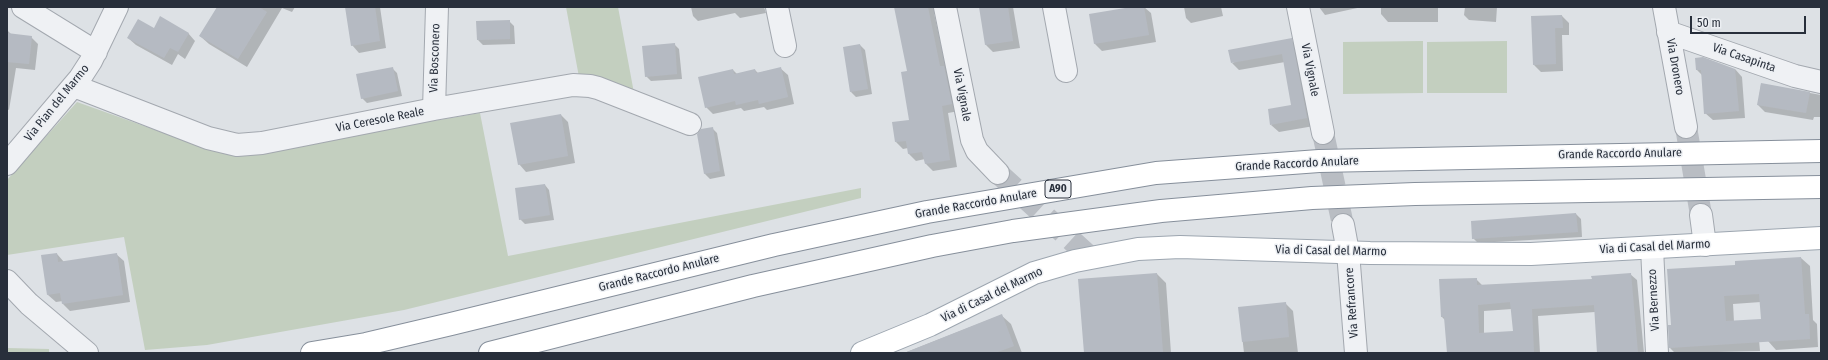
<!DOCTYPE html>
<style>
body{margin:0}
#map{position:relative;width:1828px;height:360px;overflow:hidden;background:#dde1e5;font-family:"Fira Sans Condensed",sans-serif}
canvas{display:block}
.frame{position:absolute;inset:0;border:8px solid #282f3b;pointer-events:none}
.scale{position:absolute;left:1690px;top:16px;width:116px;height:18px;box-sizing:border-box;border:2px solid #282f3b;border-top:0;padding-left:5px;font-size:12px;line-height:14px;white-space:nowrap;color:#282f3b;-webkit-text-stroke:3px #eceff3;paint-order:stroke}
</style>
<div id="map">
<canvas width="1828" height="360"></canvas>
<div class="frame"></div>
<div class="scale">50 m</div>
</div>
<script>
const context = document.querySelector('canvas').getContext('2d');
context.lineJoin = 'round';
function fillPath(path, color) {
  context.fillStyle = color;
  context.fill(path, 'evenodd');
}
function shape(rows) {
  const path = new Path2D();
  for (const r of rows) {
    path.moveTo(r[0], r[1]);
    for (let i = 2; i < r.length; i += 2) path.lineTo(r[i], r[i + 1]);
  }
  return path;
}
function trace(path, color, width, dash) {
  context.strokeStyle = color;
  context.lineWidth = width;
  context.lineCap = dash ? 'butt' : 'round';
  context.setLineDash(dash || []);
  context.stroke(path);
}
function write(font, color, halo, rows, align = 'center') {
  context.font = font + ' "Fira Sans Condensed",sans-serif';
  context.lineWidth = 3;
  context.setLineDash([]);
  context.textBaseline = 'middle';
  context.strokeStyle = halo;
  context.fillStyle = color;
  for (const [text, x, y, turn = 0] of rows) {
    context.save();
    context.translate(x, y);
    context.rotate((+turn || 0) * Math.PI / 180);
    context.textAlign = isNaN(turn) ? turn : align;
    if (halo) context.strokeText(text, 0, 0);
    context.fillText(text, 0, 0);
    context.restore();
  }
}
const green = shape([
 [566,7,618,7,634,93,579,77],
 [1423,41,1423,93,1343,94,1343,42],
 [1507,41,1507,93,1427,93,1427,42],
 [77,102,217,152,249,152,480,113,508,256,861,188,861,198,404,310,207,345,145,350,124,237,7,255,7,180],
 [7,348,49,349,49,353,7,353]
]);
const shadow = shape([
 [218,7,295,7,292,12,282,8,247,67,209,44,200,36],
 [351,7,380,7,386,48,359,53,352,45],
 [691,7,764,7,766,13,740,18,735,13,698,21,693,16],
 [895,7,936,7,937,12,934,13,946,68,951,74,959,111,948,113,957,167,933,171,926,164,925,159,916,161,909,154,908,148,903,149,896,142,910,121,908,72],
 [980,7,1013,7,1020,48,993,52,986,45],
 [1137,7,1144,7,1151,13,1156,42,1102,51,1095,44,1090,15],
 [1184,7,1221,7,1223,16,1191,23,1186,18],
 [1319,7,1362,7,1325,15],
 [1381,7,1438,7,1438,22,1388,22,1381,14],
 [1465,7,1497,7,1496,22,1469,20,1464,15],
 [1562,16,1569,23,1569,35,1562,35,1563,71,1541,72,1534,65],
 [509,21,514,26,515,44,483,45,478,40],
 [154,29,188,33,195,41,185,59,178,54,172,65,136,45,128,38],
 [7,30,12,35,31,37,38,44,35,70,16,68,9,110,7,109],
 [1291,40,1298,47,1314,126,1279,132,1271,125,1293,106,1285,62,1239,70,1232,63],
 [674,44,679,49,682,79,651,81,646,76],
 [860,45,865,50,872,94,856,97,851,92],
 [392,68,397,73,402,96,367,103,362,98],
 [780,68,788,75,794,104,767,110,764,107,744,111,741,108,713,114,706,107,733,70,737,74,755,70,758,73],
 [1735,69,1742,77,1745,118,1713,120,1705,113,1703,76,1697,70],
 [1761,84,1821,95,1821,117,1814,117,1813,120,1765,112,1758,105],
 [561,115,568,122,575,163,526,172,519,164],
 [712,128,717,133,725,176,710,179,705,174],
 [545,185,549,190,554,220,525,224,520,219],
 [1576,214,1581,219,1582,237,1478,243,1473,238],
 [57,254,64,262,116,254,124,261,130,302,70,311,63,304,63,301,56,302,48,295],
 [1801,258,1810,266,1813,320,1817,324,1818,347,1776,350,1768,341,1761,302,1733,304,1734,322,1758,329,1760,351,1675,353,1670,348,1669,326,1672,326,1736,266,1736,262],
 [1157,274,1166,283,1171,353,1085,353],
 [1630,274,1637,280,1644,353,1598,353,1595,312,1538,316,1540,353,1448,353,1445,320,1442,317,1476,279,1483,286,1593,280],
 [1512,309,1514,332,1484,334,1484,311],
 [1285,303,1293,311,1298,353,1244,353,1239,308],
 [1001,315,1011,324,1022,353,904,353]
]);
const building = shape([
 [217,7,259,7,267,12,238,59,199,36],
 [345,7,375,7,380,41,351,46],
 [894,7,928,7,940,66,944,66,952,104,942,106,950,160,925,164,922,152,908,154,906,141,895,142,892,122,909,120,901,72,907,71],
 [979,7,1008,7,1013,41,985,45],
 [1131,7,1144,7,1149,35,1094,44,1089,14],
 [1562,15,1563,28,1555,28,1556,64,1533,65,1531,16],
 [160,16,189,33,178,52,170,48,164,58,127,38,138,19,154,28],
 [510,20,510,39,477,40,476,21],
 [7,33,32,36,29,64,7,62],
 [1292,38,1307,118,1270,125,1268,109,1291,105,1282,54,1231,63,1228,50],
 [675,43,677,74,645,77,642,46],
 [860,44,868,89,850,92,843,47],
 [1703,57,1735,69,1739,111,1704,114,1701,70,1696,70,1695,58],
 [393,67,398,91,361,99,356,74],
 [781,67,788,97,759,104,758,100,736,105,735,101,705,108,698,77,733,69,734,74,755,69,756,73],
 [1761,83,1810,92,1806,113,1757,105],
 [561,114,568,156,518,165,510,123],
 [713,127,720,171,704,174,697,134,701,129],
 [545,184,550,215,519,220,515,188],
 [1576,213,1578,232,1472,239,1471,221],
 [57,253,58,262,117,253,123,295,62,304,60,293,47,295,41,255],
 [1801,257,1805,314,1809,314,1810,339,1669,348,1668,325,1671,325,1667,269,1735,265,1735,261],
 [1759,294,1761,319,1726,321,1724,296],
 [1157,273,1163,353,1084,353,1078,279],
 [1631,273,1638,353,1597,353,1594,305,1532,309,1534,353,1447,353,1444,317,1441,317,1439,279,1477,278,1477,285,1592,279,1591,276],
 [1510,302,1513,331,1479,333,1478,305],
 [1286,302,1289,337,1242,342,1238,307],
 [1002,314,1014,346,995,353,904,353]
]);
const minorTunnel = shape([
 [1686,127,1701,215],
 [1323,133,1343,225],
 [998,173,1091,258]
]);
const minor = shape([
 [23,7,96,52],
 [777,7,785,46],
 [945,7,972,140,977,151,998,173],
 [1054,7,1066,71],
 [1298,7,1323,133],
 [1664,7,1686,127],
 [1668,32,1795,76,1821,82],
 [74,86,208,138,237,145,262,143,434,109,573,85,590,86,598,88,690,124],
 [434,109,437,7],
 [7,164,80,78,91,61,117,7],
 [1701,215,1705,245],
 [1343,225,1348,252,1356,353],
 [1652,248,1657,353],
 [7,281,29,304,87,353]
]);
const major = shape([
 [862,353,930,325,1034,273,1075,261,1138,249,1180,247,1370,253,1531,254,1821,238]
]);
const highway = shape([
 [312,353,366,344,451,324,774,245,927,212,1156,173,1319,161,1821,151],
 [490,353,753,286,932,246,1013,231,1161,211,1312,198,1415,194,1821,187]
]);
const shields = [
 [1058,189,26]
];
const shieldNames = [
 ["A90",1058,189]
];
const streetNames = [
 ["Via Bosconero",435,58,-88],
 ["Via Casapinta",1744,58,19],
 ["Via Dronero",1675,67,80],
 ["Via Vignale",1310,70,79],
 ["Via Vignale",962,95,79],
 ["Via Pian del Marmo",57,103,-51],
 ["Via Ceresole Reale",380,120,-11],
 ["Grande Raccordo Anulare",1620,154,-1],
 ["Grande Raccordo Anulare",1297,164,-3],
 ["Grande Raccordo Anulare",976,204,-10],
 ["Via di Casal del Marmo",1655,247,-3],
 ["Via di Casal del Marmo",1331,251,1],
 ["Grande Raccordo Anulare",659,273,-14],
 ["Via di Casal del Marmo",992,295,-26],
 ["Via Bernezzo",1654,300,-93],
 ["Via Refrancore",1352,303,-94]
];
fillPath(green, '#c3cfbf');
fillPath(shadow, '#0003');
fillPath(building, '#b5bac2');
trace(minorTunnel, '#b9bdc3', 22, [22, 11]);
trace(minor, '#a3a8af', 24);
trace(major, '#9da6b0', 24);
trace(highway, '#868f9b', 24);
trace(minor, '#eff1f4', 22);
trace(major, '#fff', 22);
trace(highway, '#fff', 22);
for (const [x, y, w] of shields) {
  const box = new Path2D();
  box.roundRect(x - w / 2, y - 9, w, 18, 3);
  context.fillStyle = '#eceff3';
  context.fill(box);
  trace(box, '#282f3b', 1);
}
write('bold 11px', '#282f3b', null, shieldNames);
write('12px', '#282f3b', '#eceff3', streetNames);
</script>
